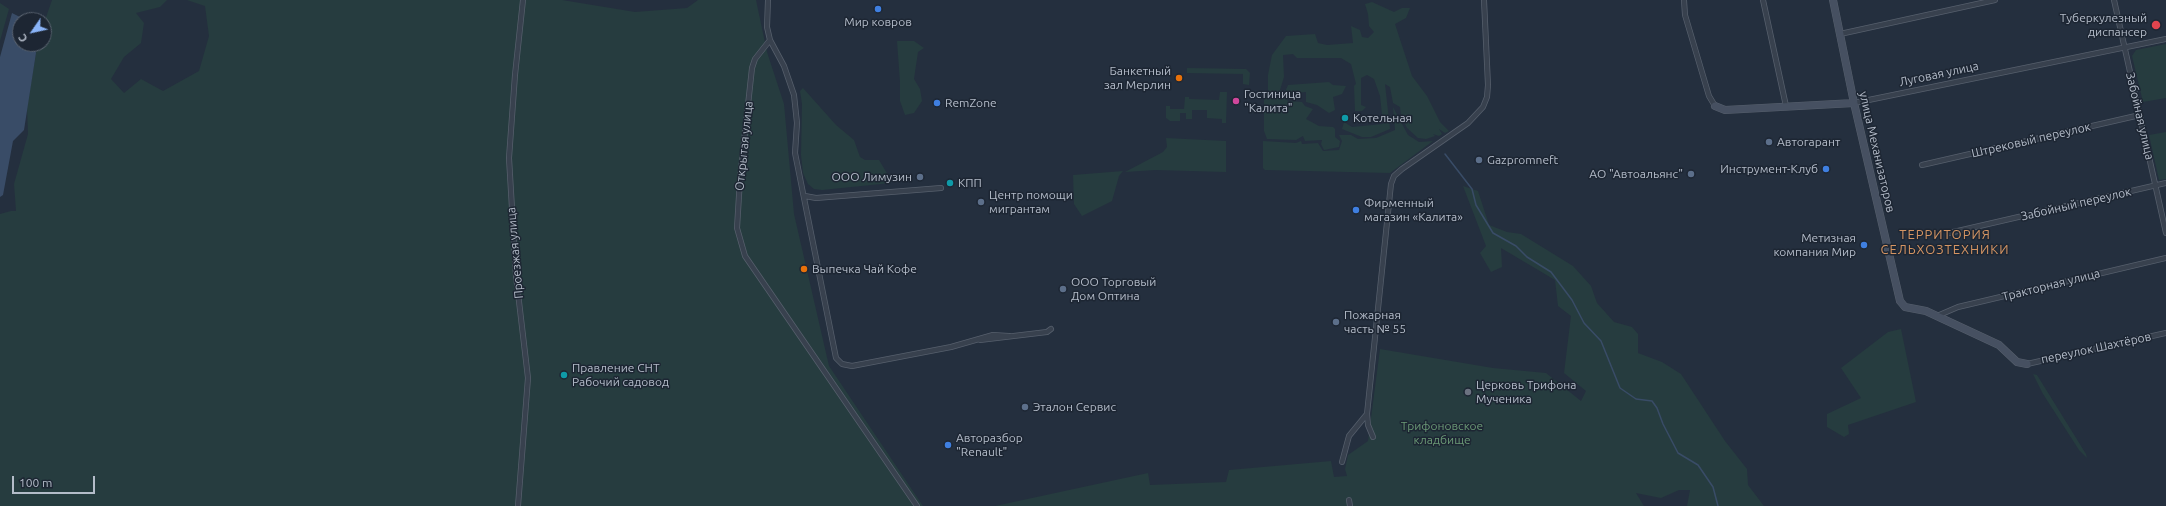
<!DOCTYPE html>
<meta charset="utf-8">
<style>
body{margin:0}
#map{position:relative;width:2166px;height:506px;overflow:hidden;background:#242f3e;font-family:Ubuntu,sans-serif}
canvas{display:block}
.north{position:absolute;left:12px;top:12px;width:40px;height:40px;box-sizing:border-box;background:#1d2633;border:1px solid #59626f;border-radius:50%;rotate:236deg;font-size:11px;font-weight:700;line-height:16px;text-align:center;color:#b4bcc9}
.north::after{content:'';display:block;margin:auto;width:14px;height:18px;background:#8ab4f8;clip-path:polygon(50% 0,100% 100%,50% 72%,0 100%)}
.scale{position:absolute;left:12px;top:476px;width:83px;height:18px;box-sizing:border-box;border:2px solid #b4bcc9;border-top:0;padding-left:5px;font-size:12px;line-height:14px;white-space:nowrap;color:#b4bcc9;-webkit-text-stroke:3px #1d2633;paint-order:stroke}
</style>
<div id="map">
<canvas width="2166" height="506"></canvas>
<div class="north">С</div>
<div class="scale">100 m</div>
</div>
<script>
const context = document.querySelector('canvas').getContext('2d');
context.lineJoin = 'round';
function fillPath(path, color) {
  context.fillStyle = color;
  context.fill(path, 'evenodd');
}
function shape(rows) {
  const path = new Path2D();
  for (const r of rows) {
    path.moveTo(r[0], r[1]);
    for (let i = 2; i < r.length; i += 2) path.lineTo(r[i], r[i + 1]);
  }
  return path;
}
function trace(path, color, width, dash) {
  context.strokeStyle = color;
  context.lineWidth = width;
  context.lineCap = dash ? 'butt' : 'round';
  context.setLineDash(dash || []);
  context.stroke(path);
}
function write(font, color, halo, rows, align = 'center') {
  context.font = font + ' Ubuntu,sans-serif';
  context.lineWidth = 3;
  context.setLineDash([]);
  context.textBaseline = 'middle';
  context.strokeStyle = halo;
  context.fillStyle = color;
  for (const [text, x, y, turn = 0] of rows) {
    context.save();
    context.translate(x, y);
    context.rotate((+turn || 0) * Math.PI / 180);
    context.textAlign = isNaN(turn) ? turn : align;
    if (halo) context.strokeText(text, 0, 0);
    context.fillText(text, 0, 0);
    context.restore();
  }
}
const green = shape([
 [52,0,167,0,160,7,136,13,144,23,141,43,124,57,111,79,124,93,141,79,163,91,199,71,209,36,205,6,187,0,562,0,635,12,687,8,698,0,756,0,767,52,784,104,794,214,829,366,923,506,0,506,0,214,11,211,16,211,14,184,28,134,27,107,36,53,38,44,44,44,44,23],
 [1372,2,1394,12,1402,8,1410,8,1406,18,1395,24,1412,76,1427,96,1440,122,1449,131,1445,133,1439,129,1442,134,1439,136,1433,134,1435,136,1426,139,1418,138,1407,128,1401,116,1400,107,1393,103,1390,87,1385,84,1390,129,1371,137,1362,137,1342,129,1344,122,1352,127,1383,124,1380,96,1374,79,1367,75,1361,78,1361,105,1366,107,1362,111,1355,111,1354,86,1356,84,1351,64,1341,58,1297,58,1293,54,1283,55,1284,77,1280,90,1285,92,1288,85,1329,82,1333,85,1346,86,1342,94,1333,97,1335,110,1329,113,1317,105,1306,102,1306,92,1293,93,1287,101,1302,102,1305,106,1313,109,1306,119,1319,126,1333,127,1335,129,1335,137,1340,141,1339,147,1324,150,1321,144,1322,140,1305,141,1303,136,1296,140,1267,139,1264,131,1264,99,1268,96,1268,75,1272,55,1286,36,1315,34,1318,43,1327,45,1353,43,1351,26,1360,30,1362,37,1368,38,1374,32,1369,26,1368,14,1365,4],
 [0,3,9,9,0,41],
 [897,41,914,41,924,48,918,52,914,79,920,89,922,101,914,113,905,115,900,101,900,82],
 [2166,44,2166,98,2143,102,2132,56,2136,50],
 [1187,68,1246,69,1250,73,1249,85,1243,84,1243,74,1187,73],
 [803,88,836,125,854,140,860,157,865,160,879,160,891,180,891,183,822,190,814,189,808,184,803,173,801,155,802,104,800,91],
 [1220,92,1227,92,1226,123,1222,123,1222,119,1207,118,1207,110,1192,110,1192,119,1186,119,1186,113,1180,113,1180,121,1170,121,1166,118,1166,106,1170,106,1170,109,1184,109,1185,97,1189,97,1189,99,1219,100],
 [1393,107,1408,135,1419,142,1433,141,1390,173,1265,170,1263,168,1263,141,1296,143,1301,141,1302,144,1318,143,1323,151,1339,150,1342,141,1339,135,1351,135,1358,139,1376,138,1395,130],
 [2166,132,2166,179,2159,180,2149,135],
 [1166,138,1226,141,1226,172,1155,170,1125,172,1163,152,1167,147],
 [1123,171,1119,176,1112,201,1082,216,1074,204,1073,175],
 [1463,186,1478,191,1489,225,1507,232,1521,234,1573,266,1591,286,1597,303,1614,322,1632,327,1638,334,1638,353,1662,362,1681,374,1725,441,1747,469,1748,485,1764,506,1687,506,1690,490,1679,490,1661,498,1636,493,1644,506,995,506,1148,473,1150,485,1226,482,1229,470,1331,461,1334,477,1347,476,1345,469,1348,455,1368,441,1380,349,1493,368,1546,373,1581,401,1586,391,1564,373,1571,316,1558,306,1555,280,1501,248,1502,267,1491,272,1480,253,1486,246],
 [1901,329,1916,402,1848,425,1849,434,1844,437,1827,427,1827,414,1861,398,1841,368,1888,332],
 [2033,374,2037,375,2086,454,2087,458,2079,450,2043,394]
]);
const water = shape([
 [12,13,26,20,20,20,20,44,35,44,36,53,24,130,13,141,3,195,0,197,0,57]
]);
const stream = shape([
 [1445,154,1472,189,1476,205,1493,233,1516,246,1527,257,1551,272,1572,300,1584,323,1601,341,1620,388,1636,399,1652,401,1657,408,1663,424,1678,453,1698,465,1713,487,1718,506]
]);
const street = shape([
 [768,0,767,27,770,40,784,66,794,95,797,123,795,153,836,358,842,364,852,366,951,347,993,335,1009,336],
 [1684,0,1685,15,1709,96,1715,106],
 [1763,0,1786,106],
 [2114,0,2166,233],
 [1840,34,1995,0],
 [770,40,755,59,752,68,740,179,737,228,745,256,917,506],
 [1854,103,2166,39],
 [1922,165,2140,115],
 [805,196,816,198,941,188],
 [1949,233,2166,183],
 [1937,316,1958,307,2166,258],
 [980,340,1047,332,1051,329],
 [2027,364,2166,333],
 [1373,437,1368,425,1367,414,1391,184,1394,176,1402,169,1468,123,1483,107,1487,97,1488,85,1484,0],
 [1342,462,1349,436,1367,414],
 [1349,500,1350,506],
 [518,506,528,378,516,276,509,158,515,75,523,0]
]);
const secondary = shape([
 [1833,0,1854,103,1900,301,1905,307,1926,311,1999,345,2017,362,2027,364],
 [1715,106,1725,110,1854,103]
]);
const markers = [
 [878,9,4,"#3f7fe0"],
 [2156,25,5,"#e0444e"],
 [1179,78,4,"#e8710a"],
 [1236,101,4,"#d1479c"],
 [937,103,4,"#3f7fe0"],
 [1345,118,4,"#0f9aa8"],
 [1769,142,4,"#5c6f8a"],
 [1479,160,4,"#5c6f8a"],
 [1826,169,4,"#3f7fe0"],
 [1691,174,4,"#5c6f8a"],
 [920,177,4,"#5c6f8a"],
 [950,183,4,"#0f9aa8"],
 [981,202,4,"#5c6f8a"],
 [1356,210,4,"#3f7fe0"],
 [1864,245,4,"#3f7fe0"],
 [804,269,4,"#e8710a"],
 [1063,289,4,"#5c6f8a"],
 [1336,322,4,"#5c6f8a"],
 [564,375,4,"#0f9aa8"],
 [1468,392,4,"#6b7280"],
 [1025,407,4,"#5c6f8a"],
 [948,445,4,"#3f7fe0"]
];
const poiNames = [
 ["Туберкулезный",2147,18,"right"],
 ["диспансер",2147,32,"right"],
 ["Мир ковров",878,22,"center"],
 ["Банкетный",1171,71,"right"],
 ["зал Мерлин",1171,85,"right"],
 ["Гостиница",1244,94],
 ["\"Калита\"",1244,108],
 ["RemZone",945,103],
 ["Котельная",1353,118],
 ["Автогарант",1777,142],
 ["Gazpromneft",1487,160],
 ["Инструмент-Клуб",1818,169,"right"],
 ["АО \"Автоальянс\"",1683,174,"right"],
 ["ООО Лимузин",912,177,"right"],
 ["КПП",958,183],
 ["Центр помощи",989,195],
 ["мигрантам",989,209],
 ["Фирменный",1364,203],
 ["магазин «Калита»",1364,217],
 ["Метизная",1856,238,"right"],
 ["компания Мир",1856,252,"right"],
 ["Выпечка Чай Кофе",812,269],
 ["ООО Торговый",1071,282],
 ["Дом Оптина",1071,296],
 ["Пожарная",1344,315],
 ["часть № 55",1344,329],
 ["Правление СНТ",572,368],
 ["Рабочий садовод",572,382],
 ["Церковь Трифона",1476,385],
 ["Мученика",1476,399],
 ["Эталон Сервис",1033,407],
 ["Авторазбор",956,438],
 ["\"Renault\"",956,452]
];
const streetNames = [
 ["Луговая улица",1939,74,-12],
 ["Забойная улица",2140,116,77],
 ["Штрековый переулок",2031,140,-13],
 ["Открытая улица",744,146,-84],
 ["улица Механизаторов",1877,152,77],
 ["Забойный переулок",2076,204,-13],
 ["Проезжая улица",515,253,-95],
 ["Тракторная улица",2051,285,-14],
 ["переулок Шахтёров",2096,348,-12]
];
const parkNames = [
 ["Трифоновское",1442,426],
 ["кладбище",1442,440]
];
const neighbourhoodNames = [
 ["ТЕРРИТОРИЯ",1945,235],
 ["СЕЛЬХОЗТЕХНИКИ",1945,250]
];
fillPath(green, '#263c3f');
fillPath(water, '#394c67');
trace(stream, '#394c67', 1.5);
trace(street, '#565f6c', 6);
trace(secondary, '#565f6c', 8);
trace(street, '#38414e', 4.5);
trace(secondary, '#465061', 7);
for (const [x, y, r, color] of markers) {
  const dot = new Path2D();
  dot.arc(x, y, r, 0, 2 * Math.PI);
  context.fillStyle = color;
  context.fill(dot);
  trace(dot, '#1d2633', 1.5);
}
write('12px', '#b4bcc9', '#1d2633', poiNames, 'left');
write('12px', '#b4bcc9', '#1d2633', streetNames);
write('12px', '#6b9a76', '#1d2633', parkNames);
context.letterSpacing = '1px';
write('13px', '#d59563', '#1d2633', neighbourhoodNames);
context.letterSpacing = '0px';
</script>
